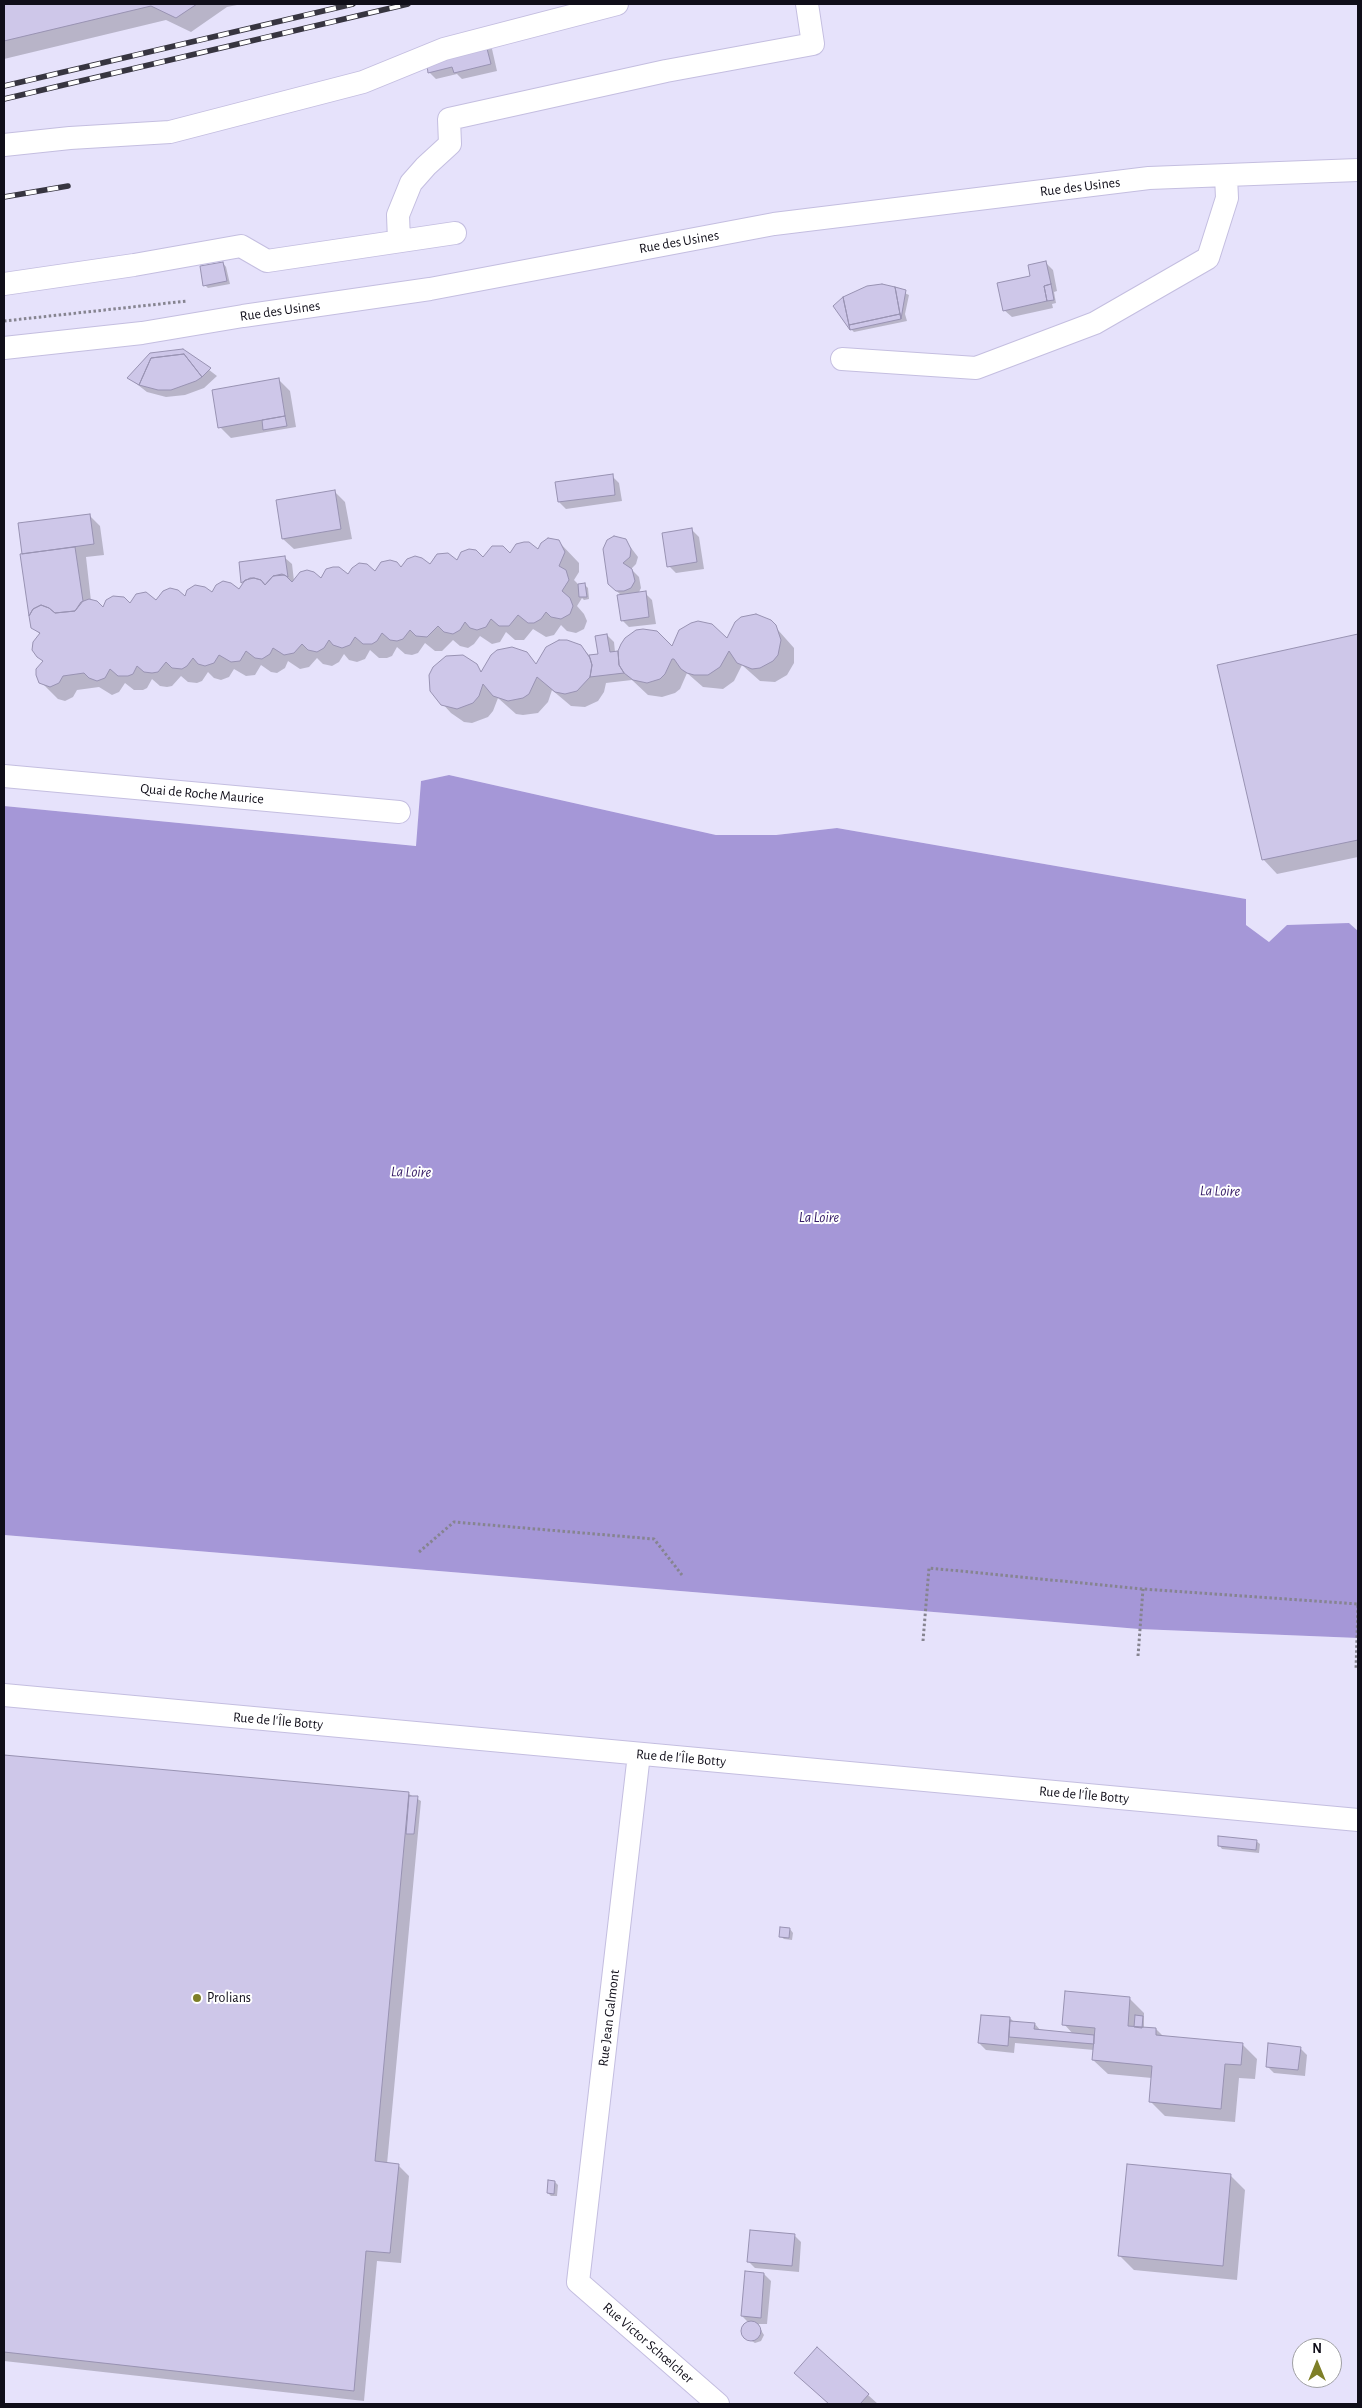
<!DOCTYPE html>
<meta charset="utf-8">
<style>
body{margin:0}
#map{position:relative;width:1362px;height:2408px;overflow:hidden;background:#f1effd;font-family:"Alegreya Sans",sans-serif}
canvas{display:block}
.frame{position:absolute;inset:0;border:5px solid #100e19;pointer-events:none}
.north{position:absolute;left:1292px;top:2338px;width:50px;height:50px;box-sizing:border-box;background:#fff;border:1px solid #9f9fa3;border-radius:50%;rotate:0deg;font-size:14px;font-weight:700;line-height:20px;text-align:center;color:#100e19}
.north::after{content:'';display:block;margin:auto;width:18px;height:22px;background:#7e7f28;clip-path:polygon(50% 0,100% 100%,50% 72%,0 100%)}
</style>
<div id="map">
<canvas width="1362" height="2408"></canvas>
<div class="frame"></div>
<div class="north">N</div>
</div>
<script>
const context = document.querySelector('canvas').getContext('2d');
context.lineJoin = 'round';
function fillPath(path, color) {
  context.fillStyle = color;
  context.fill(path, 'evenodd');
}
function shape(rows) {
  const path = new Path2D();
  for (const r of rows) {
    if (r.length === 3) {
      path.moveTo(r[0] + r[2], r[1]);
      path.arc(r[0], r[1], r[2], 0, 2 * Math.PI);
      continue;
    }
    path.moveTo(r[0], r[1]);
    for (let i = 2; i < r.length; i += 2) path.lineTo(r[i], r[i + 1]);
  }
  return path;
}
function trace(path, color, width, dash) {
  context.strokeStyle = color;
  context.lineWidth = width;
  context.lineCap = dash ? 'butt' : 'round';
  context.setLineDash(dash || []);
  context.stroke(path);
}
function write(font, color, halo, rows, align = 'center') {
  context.font = font + ' "Alegreya Sans",sans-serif';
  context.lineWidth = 4;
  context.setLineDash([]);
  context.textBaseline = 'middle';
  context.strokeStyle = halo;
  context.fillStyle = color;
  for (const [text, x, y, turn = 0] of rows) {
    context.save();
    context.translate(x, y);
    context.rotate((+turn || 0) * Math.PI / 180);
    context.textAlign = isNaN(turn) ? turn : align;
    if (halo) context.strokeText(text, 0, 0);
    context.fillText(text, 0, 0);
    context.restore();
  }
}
const built = shape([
 [4,4,1358,4,1358,931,1349,923,1269,942,1246,925,1246,899,837,828,776,835,716,835,449,775,421,781,417,846,4,806],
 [4,1535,1139,1629,1358,1638,1358,2404,4,2404],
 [1302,2348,1332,2348,1332,2378,1302,2378]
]);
const water = shape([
 [449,775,716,835,776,835,837,828,1246,899,1246,925,1269,942,1287,925,1349,923,1358,931,1358,1638,1139,1629,4,1535,4,806,416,846,421,781]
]);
const shadow = shape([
 [4,4,242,4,227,7,191,32,166,20,4,59],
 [485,42,492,49,497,71,462,79,457,74,436,79,429,72],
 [223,263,226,267,230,284,208,288,205,285],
 [1046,263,1053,270,1057,291,1054,292,1056,303,1052,304,1053,308,1012,317,1004,310],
 [894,288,909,295,905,314,907,321,854,332,851,329],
 [183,350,217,376,204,388,185,395,166,397,147,392,129,378],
 [279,380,290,391,296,427,231,438,220,427],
 [612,476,619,483,622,501,566,509,559,502],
 [334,491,345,502,352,539,294,549,283,539],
 [89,515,100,526,104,555,86,557,91,601,103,609,239,591,244,584,240,563,284,557,292,564,294,581,321,580,430,566,435,556,441,554,457,562,539,551,558,541,579,563,579,572,574,580,579,585,585,585,588,588,589,599,584,600,582,598,577,606,584,614,587,621,584,629,576,633,567,631,561,625,554,635,546,637,533,629,524,640,515,640,506,632,500,642,492,644,480,636,474,644,468,648,460,646,453,640,442,651,435,651,425,643,418,653,412,655,405,654,397,647,392,656,387,658,379,658,370,650,365,659,357,662,349,660,344,654,339,662,332,666,323,664,317,658,309,667,300,669,288,661,285,668,277,673,271,672,261,665,255,675,246,676,234,669,229,677,221,680,214,678,208,672,202,681,197,683,188,682,181,676,172,686,167,687,160,686,152,679,147,688,143,690,134,690,125,683,119,692,112,695,99,687,77,690,73,697,65,701,58,699,43,684,44,662,36,654,40,634,32,627,21,555],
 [692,530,699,537,704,569,676,573,669,566],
 [625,540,638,557,636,564,631,569,639,577,641,588,638,594,645,593,652,600,656,624,629,627,622,620,622,596,609,584],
 [770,621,794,648,794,663,787,675,775,682,760,681,742,665,734,681,723,689,703,687,687,673,680,689,675,693,662,697,648,695,632,680,606,683,604,692,598,701,585,707,571,706,552,690,548,702,538,713,523,715,516,714,498,698,493,711,488,717,472,723,464,722,451,713,431,691,430,675,439,662,454,656,470,660,483,673,538,666,580,646,590,656,599,655,607,635,614,642,615,652,673,648,727,641],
 [1358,636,1358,857,1277,874,1263,859,1218,666],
 [4,1756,409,1794,421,1801,387,2164,398,2165,409,2176,401,2263,377,2261,364,2401,4,2361],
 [1256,1841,1260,1844,1259,1853,1222,1849,1219,1845],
 [790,1929,793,1933,792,1940,784,1939,780,1936],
 [1130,1999,1144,2013,1144,2029,1156,2029,1164,2037,1242,2044,1257,2059,1255,2079,1239,2078,1235,2122,1165,2116,1150,2101,1152,2078,1108,2074,1093,2060,1094,2050,1015,2043,1014,2053,986,2050,979,2043,1010,2018,1014,2022,1035,2024,1041,2031,1073,2034,1064,2024],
 [1300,2048,1307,2055,1305,2076,1274,2073,1267,2066],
 [1230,2175,1245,2190,1237,2280,1134,2270,1120,2256],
 [555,2182,558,2185,557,2196,551,2196,548,2193],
 [794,2235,801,2242,799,2272,755,2268,748,2261],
 [764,2274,771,2281,767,2324,757,2324,764,2335,761,2341,755,2343,745,2337,743,2330,746,2324,749,2323,742,2316],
 [817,2349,868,2395,878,2404,829,2404,806,2383]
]);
const building = shape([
 [4,4,197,4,176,18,151,6,4,41,4,4],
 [485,41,491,64,454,73,452,67,428,73,426,58,485,41],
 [1046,261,1051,284,1044,286,1047,301,1003,311,997,283,1030,276,1028,265,1046,261],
 [223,262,227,281,203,286,200,266,223,262],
 [882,284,895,287,900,314,849,325,843,297,867,286,882,284],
 [1051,284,1054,300,1047,301,1044,286,1051,284],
 [895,287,906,290,901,319,900,314,895,287],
 [843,297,849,325,850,330,833,306,843,297],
 [900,314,901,319,850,330,849,325,900,314],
 [183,349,211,368,202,377,184,354,151,358,139,385,127,378,150,353,183,349],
 [184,354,202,377,196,381,171,390,158,390,139,385,151,358,184,354],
 [279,378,285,416,218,428,212,390,279,378],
 [285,416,287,426,263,430,262,420,285,416],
 [613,474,615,495,558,502,555,482,613,474],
 [335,490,341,529,282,539,276,500,335,490],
 [90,514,94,544,22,554,18,523,90,514],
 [692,528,697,562,667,567,662,533,692,528],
 [614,536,626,539,631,549,630,557,623,563,632,569,635,581,631,588,624,591,616,591,608,584,603,549,607,540,614,536],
 [548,538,559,540,565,552,559,566,566,570,569,580,562,591,570,598,573,606,570,614,561,619,551,617,546,612,541,619,534,623,528,623,518,615,509,626,499,626,491,619,486,627,477,630,470,628,465,622,460,630,453,634,444,632,438,626,427,637,416,636,410,630,403,639,397,641,390,640,382,633,377,641,372,644,363,644,355,637,350,645,342,648,333,645,329,640,324,648,317,652,308,650,302,644,294,653,284,655,273,648,270,654,262,659,255,658,246,651,240,661,231,662,219,655,214,663,205,666,198,664,193,658,187,666,182,669,172,668,166,662,158,672,152,673,144,672,137,666,133,674,128,676,118,676,110,669,105,678,97,681,89,678,84,673,63,676,59,683,50,687,39,683,36,675,36,669,43,661,37,657,32,650,33,642,40,633,31,628,29,616,33,609,41,605,49,608,55,613,75,611,81,602,89,599,97,601,103,607,106,600,113,596,124,597,130,603,136,594,146,592,156,600,163,591,170,588,178,590,185,596,187,590,195,585,205,587,212,592,216,585,223,581,231,583,239,589,245,580,254,578,261,580,265,585,273,576,285,575,292,582,300,572,307,570,314,572,321,578,326,569,333,567,339,567,348,574,352,568,359,563,367,564,375,571,381,562,390,560,397,562,401,567,407,559,415,556,422,558,430,564,437,554,448,553,457,560,461,552,469,549,476,550,483,557,492,546,503,546,510,553,516,544,524,542,529,542,538,549,541,543,548,538],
 [75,547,83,601,75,611,55,613,49,608,41,605,33,609,29,616,20,554,75,547],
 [285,556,288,577,282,574,273,576,265,585,261,580,254,578,250,578,241,583,239,562,285,556],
 [585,583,587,597,579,597,578,584,585,583],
 [646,591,649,617,621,621,617,595,646,591],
 [756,614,771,620,776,625,781,640,778,655,773,661,760,668,752,669,737,663,729,651,720,667,708,675,694,675,687,673,681,669,674,659,672,659,665,674,660,679,647,683,633,680,624,673,619,665,618,651,621,644,625,638,636,630,643,629,657,631,672,646,679,630,691,623,698,621,712,624,727,638,735,622,741,617,756,614],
 [607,634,610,652,618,651,619,665,624,673,590,677,592,665,589,655,598,654,595,636,607,634],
 [1358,634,1358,840,1262,860,1217,665,1358,634],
 [559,640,567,640,581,645,590,658,592,665,590,677,577,691,565,694,555,692,537,677,529,694,523,698,508,701,493,696,483,684,479,696,473,703,457,709,441,705,430,691,429,675,433,667,446,656,463,655,477,664,481,672,491,655,497,650,512,647,527,652,536,664,546,647,559,640],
 [4,1755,409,1792,375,2161,399,2164,390,2253,366,2251,354,2391,4,2352,4,1755],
 [409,1796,418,1796,414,1834,406,1834,409,1796],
 [1218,1836,1257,1840,1256,1850,1218,1846,1218,1836],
 [780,1927,790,1928,789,1938,779,1937,780,1927],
 [1065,1991,1130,1997,1128,2026,1156,2028,1156,2035,1243,2043,1241,2065,1225,2064,1221,2109,1149,2102,1152,2066,1092,2060,1095,2028,1062,2025,1065,1991],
 [981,2015,1010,2017,1008,2046,978,2043,981,2015],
 [1135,2015,1143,2016,1142,2028,1134,2027,1135,2015],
 [1010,2021,1035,2023,1034,2029,1094,2035,1094,2044,1009,2037,1010,2021],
 [1268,2043,1301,2047,1298,2070,1266,2067,1268,2043],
 [1127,2164,1231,2174,1223,2266,1118,2256,1127,2164],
 [548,2180,555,2181,554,2194,547,2193,548,2180],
 [750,2230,795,2234,792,2266,747,2262,750,2230],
 [745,2271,764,2273,761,2318,741,2316,745,2271],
 [751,2331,10],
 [817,2347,869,2394,860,2404,829,2404,794,2373,817,2347]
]);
const path = shape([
 [4,321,187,301],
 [419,1552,454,1522,654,1539,682,1575],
 [923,1641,929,1568,1143,1589,1358,1604,1356,1670],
 [1138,1656,1143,1589]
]);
const minor = shape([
 [4,145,70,138,170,132,363,82,444,49,617,4],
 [399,241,398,215,411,183,426,166,450,144,449,119,666,71,813,44,807,4],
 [4,284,134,265,241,246,267,261,455,233],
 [4,348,142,333,243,316,430,289,774,224,1149,178,1358,170],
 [842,359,976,368,1095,323,1208,258,1227,198,1226,176],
 [4,776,399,812],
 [4,1695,1358,1820],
 [639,1754,578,2282,718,2404]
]);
const rail = shape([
 [4,86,353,4],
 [4,99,408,4],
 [4,197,68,186]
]);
const markers = [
 [197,1998,5,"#7e7f28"]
];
const streetNames = [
 ["Rue des Usines",1080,187,-7],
 ["Rue des Usines",679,242,-10],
 ["Rue des Usines",280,311,-8],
 ["Quai de Roche Maurice",202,794,5],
 ["Rue de l'Île Botty",278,1721,5],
 ["Rue de l'Île Botty",681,1758,5],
 ["Rue de l'Île Botty",1084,1795,5],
 ["Rue Jean Galmont",609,2018,-83],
 ["Rue Victor Schœlcher",648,2343,41]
];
const poiNames = [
 ["Prolians",207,1998]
];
const waterNames = [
 ["La Loire",411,1172,1],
 ["La Loire",1220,1191,1],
 ["La Loire",819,1217]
];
fillPath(built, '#e6e2fb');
fillPath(water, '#a597d7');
fillPath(shadow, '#0003');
fillPath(building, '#cec7e9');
trace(building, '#9993b3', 1);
trace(minor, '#c4bee0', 24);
trace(path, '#868490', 3, [2.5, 2.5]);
trace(minor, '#fff', 22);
trace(rail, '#373540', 5.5);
trace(rail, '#fff', 4, [11]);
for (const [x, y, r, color] of markers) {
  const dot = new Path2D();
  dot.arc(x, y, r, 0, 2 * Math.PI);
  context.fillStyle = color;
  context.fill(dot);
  trace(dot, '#fff', 2);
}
write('14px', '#100e19', '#fff', streetNames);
write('14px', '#100e19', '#fff', poiNames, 'left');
write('italic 15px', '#351b66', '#fff', waterNames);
</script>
